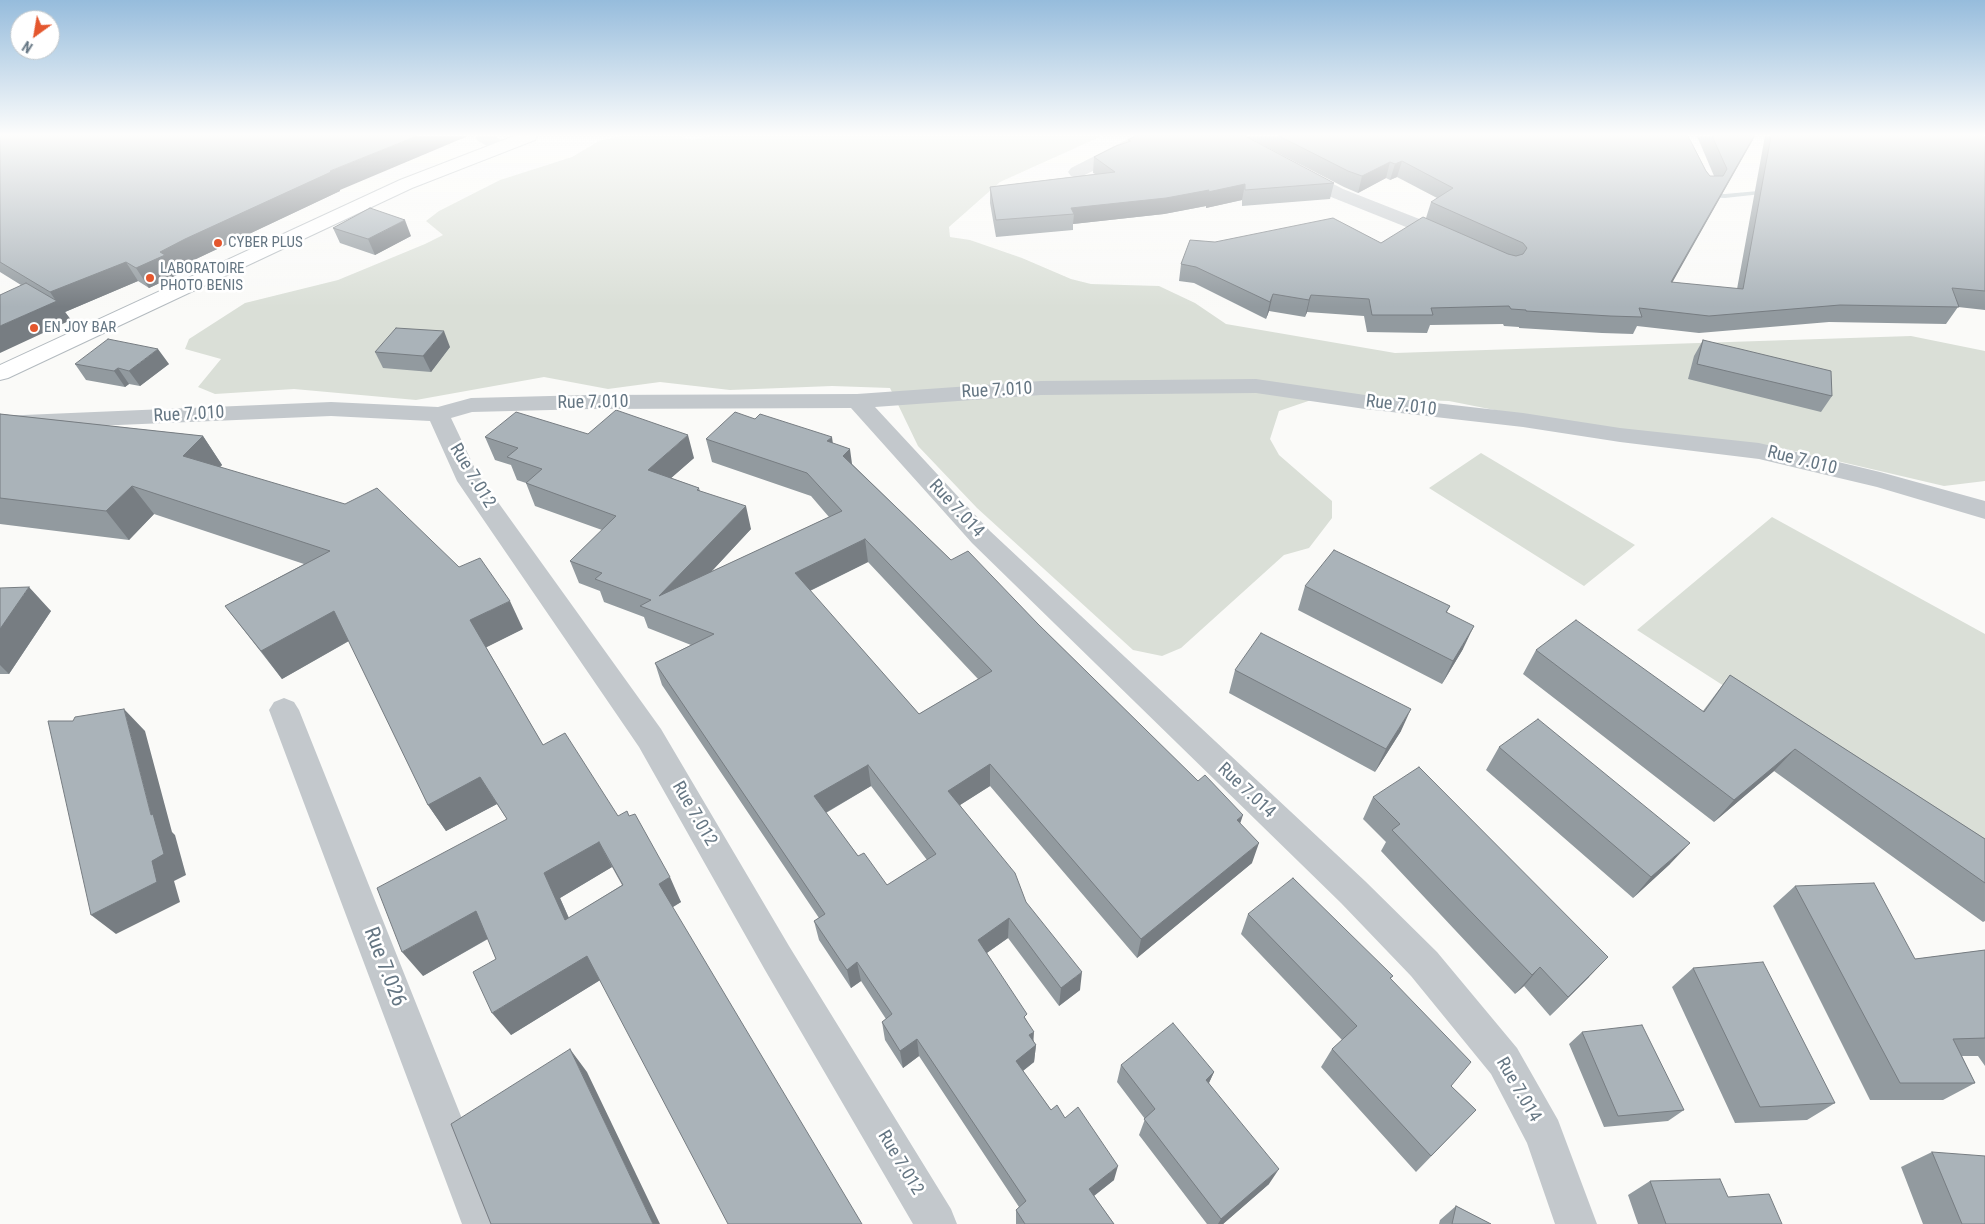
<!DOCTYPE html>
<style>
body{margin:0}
#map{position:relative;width:1985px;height:1224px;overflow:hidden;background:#fafaf8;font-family:"Roboto Condensed",sans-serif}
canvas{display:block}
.north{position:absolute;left:10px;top:10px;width:50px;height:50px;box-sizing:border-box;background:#fff;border:1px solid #c1c8cd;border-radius:50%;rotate:212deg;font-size:14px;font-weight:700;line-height:20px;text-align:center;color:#657683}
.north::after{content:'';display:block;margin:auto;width:18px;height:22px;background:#e4572e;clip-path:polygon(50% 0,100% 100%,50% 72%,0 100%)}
</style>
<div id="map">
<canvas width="1985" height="1224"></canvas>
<div class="north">N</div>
</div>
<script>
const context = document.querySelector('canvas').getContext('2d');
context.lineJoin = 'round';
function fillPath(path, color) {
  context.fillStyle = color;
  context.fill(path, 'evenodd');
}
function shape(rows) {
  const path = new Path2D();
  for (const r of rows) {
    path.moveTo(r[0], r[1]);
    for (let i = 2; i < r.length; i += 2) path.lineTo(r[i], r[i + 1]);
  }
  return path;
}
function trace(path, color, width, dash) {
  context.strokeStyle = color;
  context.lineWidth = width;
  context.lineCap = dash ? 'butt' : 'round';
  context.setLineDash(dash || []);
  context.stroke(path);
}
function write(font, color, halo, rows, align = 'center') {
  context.font = font + ' "Roboto Condensed",sans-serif';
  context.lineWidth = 5;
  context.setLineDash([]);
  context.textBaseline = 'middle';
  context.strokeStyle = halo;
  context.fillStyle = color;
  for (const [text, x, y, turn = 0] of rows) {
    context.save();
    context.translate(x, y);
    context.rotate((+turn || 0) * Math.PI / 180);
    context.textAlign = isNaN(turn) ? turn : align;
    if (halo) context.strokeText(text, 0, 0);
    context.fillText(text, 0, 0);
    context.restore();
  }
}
const green = shape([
 [620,136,680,136,692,140,710,136,1102,136,1000,182,949,227,950,237,970,240,1022,258,1071,279,1091,284,1159,286,1195,303,1226,324,1395,353,1911,336,1985,351,1985,481,1944,486,1786,449,1555,422,1449,401,1320,397,1279,411,1270,439,1279,455,1332,501,1332,518,1309,548,1284,555,1181,648,1162,656,1133,650,977,508,918,446,890,388,832,386,730,390,660,382,608,389,544,377,416,400,294,389,215,394,198,387,221,359,185,349,189,339,245,303,338,280,425,244,443,235,426,221,439,211,500,180,572,157,599,141],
 [1481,453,1635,545,1584,586,1429,488],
 [1772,517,1985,634,1985,854,1637,630]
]);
const stream = shape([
 [1769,190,1772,192,1771,193,1725,198,1708,197,1705,195,1708,193,1725,194,1769,190]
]);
const minor = shape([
 [475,136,495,136,510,147,507,151,501,152,495,151,477,140,475,136],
 [1134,136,1155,136,1153,140,1083,176,1077,177,1071,176,1068,172,1071,168,1134,136],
 [1300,167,1343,189,1455,233,1458,237,1455,241,1448,243,1441,241,1331,197,1294,176,1291,172,1294,168,1300,167],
 [1256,379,1365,395,1523,413,1620,428,1759,443,1880,472,1985,501,1985,519,1877,487,1759,459,1620,442,1523,427,1365,409,1256,393,1041,395,875,407,990,531,1365,881,1437,952,1517,1048,1558,1120,1597,1224,1555,1224,1527,1143,1491,1074,1411,976,1341,903,972,543,851,408,590,409,472,412,451,418,477,473,661,729,789,946,951,1209,957,1224,913,1224,765,970,639,747,457,481,430,421,331,416,0,430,0,416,331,402,438,407,471,398,590,395,857,394,1041,381,1256,379],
 [284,698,294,702,299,710,504,1224,462,1224,269,710,274,702,284,698]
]);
const secondary = shape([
 [514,136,537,136,535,140,412,188,8,378,0,380,0,365,400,180,514,136]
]);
const wall = shape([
 [0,136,340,190,340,191,196,259,174,270,177,275,149,288,138,281,65,312,71,320,21,285,0,272],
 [1245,136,1688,136,1706,171,1710,176,1714,176,1697,136,1755,136,1672,282,1737,289,1765,136,1985,136,1985,310,1958,307,1946,324,1829,322,1699,333,1637,326,1633,334,1602,333,1519,328,1519,327,1504,326,1503,324,1430,325,1427,333,1367,332,1364,316,1307,312,1305,317,1269,311,1266,319,1194,283,1179,281,1181,264,1215,242,1381,243,1426,218,1431,202,1437,198,1397,177,1390,180,1386,178,1358,193,1344,187],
 [1128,140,1334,183,1330,199,1242,206,1242,200,1206,208,1206,206,1164,214,1073,224,1073,230,996,237,990,203,990,187,1095,174,1093,173,1094,157,1128,142],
 [333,228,411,236,375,255,340,243],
 [1703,340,1832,396,1821,412,1688,379,1694,356],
 [450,347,431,372,383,368,375,352],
 [75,364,169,364,140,386,129,384,125,387,86,380],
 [0,414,203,436,222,465,220,467,523,629,486,647,543,745,618,816,629,816,681,902,673,907,600,980,511,1035,496,959,488,939,423,976,507,819,497,804,446,831,428,805,349,641,282,679,225,606,304,564,154,514,129,540,0,524],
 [612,867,622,885,569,918,560,898],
 [588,434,694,458,671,478,699,488,700,491,751,529,711,572,829,517,811,496,712,462,706,439,832,443,852,464,951,560,1038,624,1240,823,1252,863,1137,958,990,786,960,805,1026,902,1080,990,1059,1006,1008,938,987,953,1027,1021,1034,1042,1036,1045,1034,1062,1023,1071,1051,1110,1065,1118,1114,1180,1094,1196,1114,1224,1016,1224,1016,1210,1019,1207,919,1056,903,1068,885,1040,882,1022,886,1019,861,981,851,988,819,940,814,921,819,918,662,685,655,663,691,645,648,628,644,617,604,602,600,591,579,583,570,561,602,530,535,506,526,483,517,480,511,465,495,460,485,437],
 [868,562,978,679,919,714,810,591],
 [871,786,927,860,887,885,858,856,826,813],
 [1305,586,1450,606,1447,612,1463,649,1442,684,1298,610],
 [0,588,51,611,9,674,0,674],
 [1536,650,1703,711,1730,675,1985,839,1985,921,1983,922,1774,771,1714,822,1523,674],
 [1235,670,1401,731,1375,772,1229,693],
 [1499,747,1670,864,1633,898,1486,770],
 [1373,797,1589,977,1550,1016,1524,986,1515,994,1381,851,1386,842,1363,819],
 [1795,886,1915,959,1985,950,1985,1066,1978,1056,1962,1056,1975,1083,1943,1100,1870,1100,1773,906],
 [1248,914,1393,976,1390,979,1451,1086,1476,1110,1416,1172,1321,1067,1332,1049,1342,1040,1241,934],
 [1693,968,1835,1103,1807,1120,1735,1123,1672,987],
 [1582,1032,1684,1110,1668,1121,1604,1127,1569,1044],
 [1121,1065,1214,1072,1209,1083,1269,1184,1223,1224,1207,1224,1139,1135,1145,1119,1117,1082],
 [1932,1152,1985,1224,1923,1224,1901,1167],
 [1650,1181,1728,1197,1782,1224,1638,1224,1628,1195],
 [1456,1206,1491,1224,1439,1224,1440,1220]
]);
const shadedWall = shape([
 [417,136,468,136,340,190,340,191,196,259,174,270,177,275,149,288,136,268,160,252,185,239,330,171],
 [1754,136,1755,136,1663,299,1671,282],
 [1402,161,1397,177,1390,180,1395,164],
 [1390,162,1386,178,1358,193,1362,176],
 [1245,184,1242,200,1206,208,1206,206,1164,214,1073,224,1074,214,1071,208,1209,190],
 [405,220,411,236,375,255,368,239],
 [126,262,138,281,65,312,71,320,0,353,0,326,56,301,50,292],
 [1273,294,1269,311,1266,319,1270,302],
 [1311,295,1307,312,1305,317,1309,300],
 [444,331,450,347,431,372,423,356],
 [158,349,169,364,140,386,129,371],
 [118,368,129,384,125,387,114,371],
 [688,435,694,458,654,493,648,470],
 [203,436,222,465,203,484,183,456],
 [832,437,835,459,827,441],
 [850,449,853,471,843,456],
 [132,486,154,514,129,540,106,511],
 [746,506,751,529,669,617,659,596],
 [865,539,868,562,799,596,795,573],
 [29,587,51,611,9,674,0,665,0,629],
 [510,601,523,629,485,648,470,620],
 [334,611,352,639,282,679,261,651],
 [1474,626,1463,649,1442,684,1453,661],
 [124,709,145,731,172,832,175,835,186,875,174,881,180,902,116,934,91,915,152,861,151,815],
 [1411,709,1401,731,1375,772,1386,749],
 [1795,749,1774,771,1714,822,1734,800],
 [990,764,990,786,949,812,948,791],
 [868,765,871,786,818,817,814,796],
 [480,777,497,804,446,831,428,805],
 [1243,815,1236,836,1237,820],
 [599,842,612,867,560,898,580,944,565,920,544,873],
 [1259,843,1252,863,1137,958,1141,939],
 [1690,843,1670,864,1633,898,1651,877],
 [670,877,681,902,671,908,659,884],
 [476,911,494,935,423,976,402,952],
 [1009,918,1008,938,978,959,978,940],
 [587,956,602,979,511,1035,492,1013],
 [1608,957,1589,977,1550,1016,1568,997],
 [857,962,861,981,851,988,847,970],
 [1540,967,1524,986,1515,994,1532,975],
 [1082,972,1080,990,1059,1006,1061,988],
 [1034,1032,1033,1047,1036,1045,1034,1062,1015,1077,1016,1061,1029,1035],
 [917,1039,919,1056,903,1068,900,1051],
 [570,1049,587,1072,660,1224,653,1224],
 [1214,1072,1206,1089,1206,1080],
 [1118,1166,1114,1180,1086,1202,1089,1189],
 [1279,1169,1269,1184,1223,1224,1218,1224,1221,1219]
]);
const building = shape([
 [0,136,417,136,330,171,331,172,185,239,160,252,165,255,136,268,126,262,50,292,0,262,0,136],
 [1136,136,1245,136,1334,183,1245,190,1245,184,1208,192,1209,190,1166,198,1071,208,1074,214,996,220,990,187,1115,172,1094,157,1116,146,1131,141,1128,140,1136,136],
 [1279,136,1688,136,1706,171,1710,176,1723,176,1727,169,1712,136,1754,136,1671,282,1743,289,1771,136,1983,136,1985,137,1985,291,1952,288,1959,307,1840,305,1709,316,1639,308,1642,317,1610,316,1526,311,1526,310,1511,309,1509,306,1431,308,1433,315,1372,315,1369,299,1311,295,1309,300,1273,294,1270,302,1196,267,1181,264,1190,240,1215,242,1333,218,1381,243,1423,217,1508,254,1516,256,1523,254,1527,248,1523,243,1431,202,1453,188,1402,161,1395,164,1390,162,1362,176,1348,171,1279,136],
 [370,208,405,220,368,239,333,228,370,208],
 [26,283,57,301,0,326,0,295,26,283],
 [396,328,444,331,423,356,375,352,396,328],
 [108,339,158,349,129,371,118,368,114,371,75,364,108,339],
 [1703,340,1831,371,1832,396,1697,364,1703,340],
 [616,410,688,435,648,470,699,488,697,490,746,506,659,596,842,511,807,473,706,439,735,412,755,419,760,414,832,437,827,441,850,449,843,456,951,560,968,551,1038,624,1198,781,1205,775,1243,815,1237,820,1259,843,1141,939,990,764,948,791,1015,873,1026,902,1082,972,1061,988,1009,918,978,940,1027,1014,1024,1017,1034,1032,1029,1035,1036,1045,1016,1061,1051,1110,1057,1105,1065,1118,1078,1107,1118,1166,1089,1189,1114,1224,1025,1224,1016,1210,1026,1201,917,1039,900,1051,882,1022,892,1014,857,962,847,970,814,921,825,914,655,663,714,634,640,606,651,600,595,579,602,573,570,561,616,516,526,483,542,469,507,457,518,448,485,437,516,412,588,434,616,410],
 [865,539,992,671,919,714,795,573,865,539],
 [868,765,936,854,887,885,864,853,858,856,814,796,868,765],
 [0,414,203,436,183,456,345,504,377,488,459,567,480,558,510,601,470,620,543,745,565,733,618,816,627,811,629,816,635,814,670,877,659,884,862,1224,728,1224,587,956,492,1013,473,972,496,959,476,911,402,952,377,888,507,819,480,777,428,805,334,611,261,651,225,606,330,551,132,486,106,511,0,498,0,414],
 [599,842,623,885,565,920,544,873,599,842],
 [1334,550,1450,606,1446,612,1474,626,1453,661,1305,586,1334,550],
 [29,587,0,629,0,588,29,587],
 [1576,620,1704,712,1730,675,1985,839,1985,883,1795,749,1734,800,1536,650,1576,620],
 [1261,633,1411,709,1386,749,1235,670,1261,633],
 [124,709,151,815,153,814,164,854,152,861,157,882,91,915,48,721,73,721,75,717,124,709],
 [1538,719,1690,843,1651,877,1499,747,1538,719],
 [1419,767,1608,957,1568,997,1540,967,1532,975,1392,830,1400,824,1373,797,1419,767],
 [1293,878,1393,976,1390,978,1471,1062,1451,1086,1476,1110,1431,1156,1332,1049,1357,1026,1248,914,1293,878],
 [1874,883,1915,959,1985,950,1985,1038,1953,1039,1975,1083,1900,1083,1795,886,1874,883],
 [1763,962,1835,1103,1760,1107,1693,968,1763,962],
 [1173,1023,1214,1072,1206,1080,1279,1169,1221,1219,1144,1119,1155,1109,1121,1065,1173,1023],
 [1642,1025,1684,1110,1618,1116,1582,1032,1642,1025],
 [570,1049,653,1224,491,1224,451,1124,570,1049],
 [1932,1152,1985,1156,1985,1224,1962,1224,1932,1152],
 [1720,1179,1728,1197,1769,1194,1782,1224,1666,1224,1650,1181,1720,1179],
 [1456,1206,1491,1224,1452,1224,1456,1206]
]);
const markers = [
 [218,243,5,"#e4572e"],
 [150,278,5,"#e4572e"],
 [34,328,5,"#e4572e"]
];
const farPoinames = [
 ["CYBER PLUS",228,243],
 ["LABORATOIRE",160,269],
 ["PHOTO BENIS",160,286],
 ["EN JOY BAR",44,328]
];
const streetNames = [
 ["Rue 7.010",997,391,-3],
 ["Rue 7.010",593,403,-1],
 ["Rue 7.010",1401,406,7],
 ["Rue 7.010",189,415,-3],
 ["Rue 7.010",1802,461,14],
 ["Rue 7.012",472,476,59],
 ["Rue 7.014",956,509,47],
 ["Rue 7.014",1246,791,43],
 ["Rue 7.012",694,814,60],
 ["Rue 7.014",1518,1090,60],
 ["Rue 7.012",900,1163,59]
];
const nearStreetnames = [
 ["Rue 7.026",384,967,69]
];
fillPath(green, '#dadfd7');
fillPath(stream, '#bbc7cb');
trace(secondary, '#b3babf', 2);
fillPath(minor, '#c3c8cc');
fillPath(secondary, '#fff');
fillPath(wall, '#929a9f');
fillPath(shadedWall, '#777d82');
fillPath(building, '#aab3b9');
trace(building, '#777d82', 1);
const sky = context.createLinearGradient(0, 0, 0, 307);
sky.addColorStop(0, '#96bcdc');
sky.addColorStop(0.44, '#fdfdfc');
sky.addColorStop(1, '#fdfdfc00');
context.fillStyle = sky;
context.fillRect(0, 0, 1985, 307);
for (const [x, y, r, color] of markers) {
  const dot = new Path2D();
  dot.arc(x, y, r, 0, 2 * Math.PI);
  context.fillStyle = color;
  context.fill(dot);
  trace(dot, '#fff', 2);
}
write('15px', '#657683', '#fff', farPoinames, 'left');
write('18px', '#657683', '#fff', streetNames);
write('21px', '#657683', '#fff', nearStreetnames);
</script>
